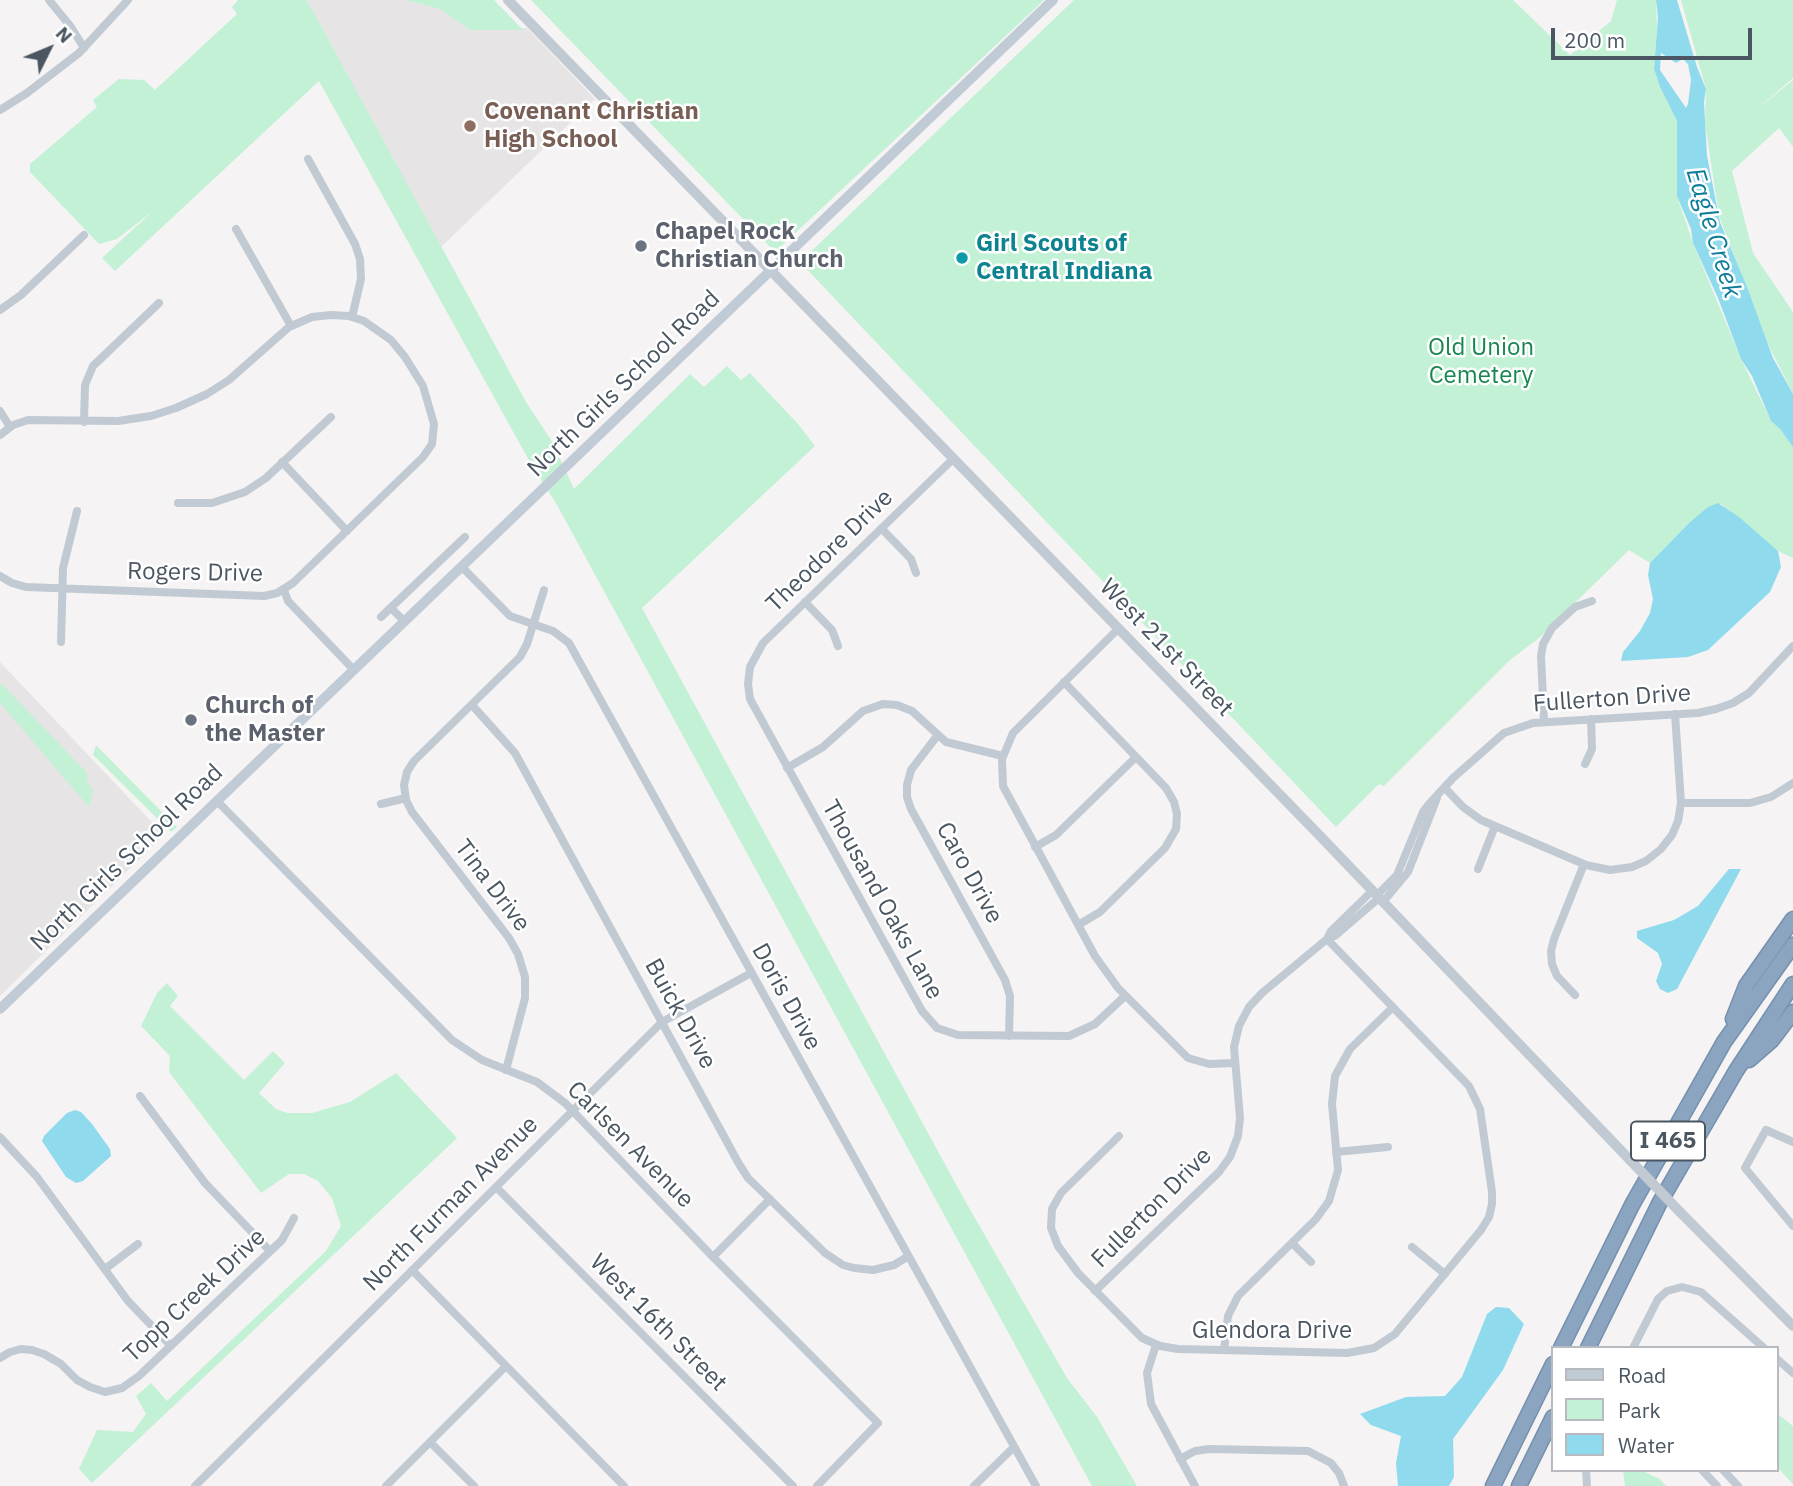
<!DOCTYPE html>
<style>
body{margin:0}
#map{position:relative;width:1793px;height:1486px;overflow:hidden;background:#f5f3f3;font-family:"IBM Plex Sans",sans-serif}
canvas{display:block}
.legend{position:absolute;left:1551px;top:1346px;width:228px;height:126px;box-sizing:border-box;background:#fff;border:2px solid #b7bbc0;margin:0;padding:9px 12px;list-style:none;font-size:21px;color:#4a5661}
.legend li{display:flex;align-items:center;gap:14px;height:35px}
.legend b{width:35px;border:2px solid #b7bbc0}
.north{position:absolute;left:14px;top:14px;width:70px;height:70px;-webkit-text-stroke:5px #fff;paint-order:stroke;rotate:47deg;font-size:19px;font-weight:700;line-height:28px;text-align:center;color:#4a5661}
.north::after{content:'';display:block;margin:auto;width:24px;height:32px;background:#4a5661;clip-path:polygon(50% 0,100% 100%,50% 72%,0 100%)}
.scale{position:absolute;left:1551px;top:28px;width:201px;height:32px;box-sizing:border-box;border:4px solid #4a5661;border-top:0;padding-left:9px;font-size:21px;line-height:24px;white-space:nowrap;color:#4a5661;-webkit-text-stroke:5px #fff;paint-order:stroke}
</style>
<div id="map">
<canvas width="1793" height="1486"></canvas>
<ul class="legend">
<li><b style="height:9px;background:#c1cbd6"></b>Road</li>
<li><b style="height:19px;background:#c3f1d5"></b>Park</li>
<li><b style="height:19px;background:#90daee"></b>Water</li>
</ul>
<div class="north">N</div>
<div class="scale">200 m</div>
</div>
<script>
const context = document.querySelector('canvas').getContext('2d');
context.lineJoin = 'round';
function fillPath(path, color) {
  context.fillStyle = color;
  context.fill(path, 'evenodd');
}
function shape(rows) {
  const path = new Path2D();
  for (const r of rows) {
    path.moveTo(r[0], r[1]);
    for (let i = 2; i < r.length; i += 2) path.lineTo(r[i], r[i + 1]);
  }
  return path;
}
function trace(path, color, width, dash) {
  context.strokeStyle = color;
  context.lineWidth = width;
  context.lineCap = dash ? 'butt' : 'round';
  context.setLineDash(dash || []);
  context.stroke(path);
}
function write(font, color, halo, rows, align = 'center') {
  context.font = font + ' "IBM Plex Sans",sans-serif';
  context.lineWidth = 5;
  context.setLineDash([]);
  context.textBaseline = 'middle';
  context.strokeStyle = halo;
  context.fillStyle = color;
  for (const [text, x, y, turn = 0] of rows) {
    context.save();
    context.translate(x, y);
    context.rotate((+turn || 0) * Math.PI / 180);
    context.textAlign = isNaN(turn) ? turn : align;
    if (halo) context.strokeText(text, 0, 0);
    context.fillText(text, 0, 0);
    context.restore();
  }
}
const education = shape([
 [307,0,406,0,440,9,470,30,527,28,595,99,441,247],
 [0,662,164,835,0,996]
]);
const green = shape([
 [238,0,307,0,526,402,553,443,574,489,690,374,704,387,727,366,741,380,750,373,798,424,815,446,642,608,964,1199,1067,1378,1097,1417,1137,1486,1092,1486,557,505,531,464,319,81,115,271,102,258,153,211,117,239,99,244,30,172,30,164,97,107,93,100,119,79,144,80,155,90,237,14,232,7],
 [406,0,494,0,523,30,470,30,440,9],
 [531,0,1044,0,775,252],
 [1074,0,1513,0,1570,55,1611,21,1617,0,1656,0,1657,27,1654,69,1660,87,1677,121,1677,196,1693,243,1741,359,1771,421,1780,429,1793,447,1793,558,1778,551,1721,504,1688,524,1650,563,1629,550,1539,638,1510,660,1384,786,1379,784,1336,827,800,262],
 [1681,0,1793,0,1793,78,1755,111,1793,80,1793,147,1779,128,1732,171,1753,253,1793,312,1793,394,1767,342,1719,216,1705,123,1706,89],
 [0,682,87,773,87,781,93,791,89,807,0,703],
 [96,745,151,801,177,827,171,832,93,755],
 [167,983,178,996,170,1006,244,1080,273,1051,285,1063,259,1093,276,1109,287,1113,312,1113,350,1102,396,1073,457,1138,92,1483,79,1469,97,1430,133,1432,146,1414,136,1396,151,1383,167,1401,326,1251,341,1226,332,1198,318,1181,304,1174,289,1174,261,1193,169,1072,170,1056,141,1026,157,993],
 [1779,1415,1793,1426,1793,1484,1777,1467,1777,1418],
 [1623,1470,1640,1470,1660,1479,1666,1486,1625,1486]
]);
const water = shape([
 [1656,0,1677,0,1697,67,1706,89,1704,102,1707,156,1720,222,1747,287,1773,358,1793,394,1793,447,1780,429,1771,421,1752,376,1741,359,1718,298,1693,243,1691,229,1677,196,1677,121,1660,87,1654,69,1658,17],
 [1661,53,1676,63,1683,59,1688,64,1691,80,1688,104,1686,108,1660,70],
 [1718,503,1739,517,1778,551,1781,567,1770,592,1708,650,1688,657,1621,661,1623,652,1640,631,1650,613,1653,599,1648,575,1650,563,1688,524,1708,507],
 [1729,869,1741,869,1677,989,1668,993,1660,989,1656,981,1662,964,1658,953,1637,938,1637,931,1674,920,1698,906],
 [75,1110,81,1112,92,1124,110,1149,111,1156,83,1181,76,1183,66,1177,42,1141,44,1136,67,1113],
 [1496,1307,1509,1308,1524,1324,1503,1370,1453,1439,1454,1477,1449,1486,1398,1486,1396,1463,1401,1436,1371,1425,1360,1414,1406,1397,1445,1396,1462,1377,1487,1314]
]);
const minor = shape([
 [49,0,71,27,84,48],
 [0,110,27,93,79,53,128,0],
 [308,159,355,244,360,259,361,279,352,317],
 [236,229,291,326],
 [0,310,21,295,84,235],
 [0,411,10,427],
 [84,422,85,385,93,366,159,303],
 [0,435,13,425,28,420,118,421,151,416,176,408,207,394,229,380,289,327,312,317,331,315,349,316,364,321,391,340,405,357,423,386,434,424,432,444,423,457,293,583,277,593,264,596,26,587,12,583,0,576],
 [953,459,763,643,750,667,748,684,750,699,922,1011,937,1028,958,1035,1069,1036,1095,1024,1125,996],
 [282,462,347,531],
 [178,503,212,503,245,492,266,478,331,417],
 [882,529,911,559,916,573],
 [462,567,510,616,553,631,569,643,1036,1486],
 [284,590,288,601,354,670],
 [805,602,832,630,838,646],
 [391,608,405,622],
 [381,617,465,537],
 [1118,629,1013,733,1002,759,1003,786,1095,956,1118,988,1188,1058,1209,1064,1235,1063],
 [61,642,63,568,77,511],
 [1064,682,1166,788,1174,802,1177,814,1176,829,1165,848,1100,912,1078,925],
 [472,705,515,753,739,1164,748,1178,825,1253,843,1265,854,1268,873,1270,894,1265,907,1257],
 [1544,722,1541,656,1543,644,1552,628,1575,607,1592,601],
 [937,736,911,770,907,785,907,797,911,809,1005,980,1010,996,1009,1036],
 [1585,764,1592,749,1591,719],
 [787,768,823,747,863,711,883,704,897,705,912,711,946,742,1003,756],
 [1445,788,1463,807,1481,820,1586,865,1610,870,1632,867,1646,861,1661,849,1672,835,1678,821,1681,803,1675,714],
 [217,801,452,1040,482,1060,537,1082,565,1103,713,1257,878,1423,817,1486],
 [1681,803,1750,803,1771,797,1793,783],
 [381,804,406,798],
 [1035,847,1056,835,1136,757],
 [1478,869,1495,826],
 [1377,895,1397,875,1423,812,1429,804,1453,778,1504,733,1533,723,1698,713,1716,709,1733,703,1749,693,1793,646],
 [1383,902,1408,872,1437,798],
 [1327,939,1331,931,1372,891],
 [1575,995,1557,976,1552,964,1551,951,1554,939,1584,864],
 [506,1070,525,998,525,977,518,954,509,938,412,812,406,800,404,785,407,772,414,761,520,657,527,644,544,590],
 [140,1096,205,1183,270,1251],
 [1119,1136,1061,1193,1052,1209,1051,1228,1058,1246,1078,1273,1142,1338,1160,1346,1178,1349,1347,1353,1374,1348,1395,1334,1481,1230,1489,1217,1492,1204,1492,1192,1480,1109,1469,1086,1327,939],
 [0,1137,37,1177,128,1301,171,1346],
 [1793,1142,1766,1130,1745,1168,1793,1226],
 [1336,1152,1388,1147],
 [496,1187,793,1486],
 [1292,1243,1311,1262],
 [1412,1247,1445,1274],
 [713,1257,770,1199],
 [105,1269,138,1244],
 [412,1270,624,1486],
 [1095,1291,1219,1172,1230,1157,1238,1136,1240,1118,1234,1047,1239,1026,1249,1007,1262,993,1327,939,1336,935,1379,898],
 [1156,1345,1147,1373,1151,1404,1195,1486],
 [1633,1348,1658,1299,1667,1291,1682,1287,1701,1292,1764,1348],
 [1224,1350,1228,1316,1238,1296,1316,1219,1329,1201,1338,1170,1332,1104,1335,1076,1350,1049,1393,1007],
 [0,1358,10,1352,21,1349,32,1350,44,1354,61,1364,77,1380,90,1387,105,1392,122,1388,139,1376,282,1240,294,1218],
 [1777,1359,1793,1373],
 [430,1442,474,1486],
 [1180,1459,1195,1451,1209,1449,1308,1451,1331,1463,1339,1473,1344,1486],
 [1586,1470,1587,1486],
 [1702,1470,1717,1486],
 [1723,1470,1738,1486],
 [195,1486,662,1022,751,973],
 [386,1486,505,1367],
 [974,1486,1014,1447]
]);
const tertiary = shape([
 [508,0,1322,838,1630,1160],
 [1680,1212,1793,1326]
]);
const secondary = shape([
 [0,1009,1053,0]
]);
const motorway = shape([
 [1733,1019,1746,986,1793,919],
 [1749,1060,1772,1040,1793,1012],
 [1561,1348,1632,1205,1724,1042,1793,945],
 [1588,1348,1660,1202,1736,1071,1793,984],
 [1493,1486,1553,1364],
 [1519,1486,1553,1417]
]);
const tertiaryBridge = shape([
 [1630,1160,1680,1212]
]);
const markers = [
 [470,126,7,"#8d6e63"],
 [641,246,7,"#6b7280"],
 [962,258,7,"#0f9aa8"],
 [191,720,7,"#6b7280"]
];
const shields = [
 [1668,1141,74]
];
const shieldNames = [
 ["I 465",1668,1141]
];
const educationNames = [
 ["Covenant Christian",484,112],
 ["High School",484,140]
];
const worshipNames = [
 ["Chapel Rock",655,232],
 ["Christian Church",655,260],
 ["Church of",205,706],
 ["the Master",205,734]
];
const cultureNames = [
 ["Girl Scouts of",976,244],
 ["Central Indiana",976,272]
];
const parkNames = [
 ["Old Union",1481,348],
 ["Cemetery",1481,376]
];
const streetNames = [
 ["North Girls School Road",624,384,-44],
 ["Theodore Drive",830,551,-44],
 ["Rogers Drive",195,573,1],
 ["West 21st Street",1166,648,46],
 ["Fullerton Drive",1612,699,-4],
 ["North Girls School Road",127,858,-44],
 ["Caro Drive",969,873,61],
 ["Tina Drive",492,886,53],
 ["Thousand Oaks Lane",882,900,61],
 ["Doris Drive",786,997,61],
 ["Buick Drive",680,1014,61],
 ["Carlsen Avenue",630,1145,45],
 ["North Furman Avenue",451,1204,-45],
 ["Fullerton Drive",1152,1208,-45],
 ["Topp Creek Drive",195,1296,-43],
 ["West 16th Street",658,1323,45],
 ["Glendora Drive",1272,1331]
];
const waterNames = [
 ["Eagle Creek",1713,233,73]
];
fillPath(education, '#e6e4e5');
fillPath(green, '#c3f1d5');
fillPath(water, '#90daee');
trace(motorway, '#7690ad', 17);
trace(minor, '#c1cad2', 8);
trace(tertiary, '#c1cad2', 10);
trace(secondary, '#c1cbd6', 10);
trace(motorway, '#8ba5c1', 14);
trace(tertiaryBridge, '#c1cad2', 10);
for (const [x, y, r, color] of markers) {
  const dot = new Path2D();
  dot.arc(x, y, r, 0, 2 * Math.PI);
  context.fillStyle = color;
  context.fill(dot);
  trace(dot, '#fff', 2.5);
}
for (const [x, y, w] of shields) {
  const box = new Path2D();
  box.roundRect(x - w / 2, y - 19.5, w, 39, 5);
  context.fillStyle = '#fff';
  context.fill(box);
  trace(box, '#4a5661', 2);
}
write('bold 23px', '#4a5661', null, shieldNames);
write('bold 24px', '#785e54', '#fff', educationNames, 'left');
write('bold 24px', '#5b616d', '#fff', worshipNames, 'left');
write('bold 24px', '#0d838f', '#fff', cultureNames, 'left');
write('24px', '#17864f', '#fff', parkNames);
write('24px', '#4a5661', '#fff', streetNames);
write('italic 26px', '#0c7c9b', '#fff', waterNames);
</script>
